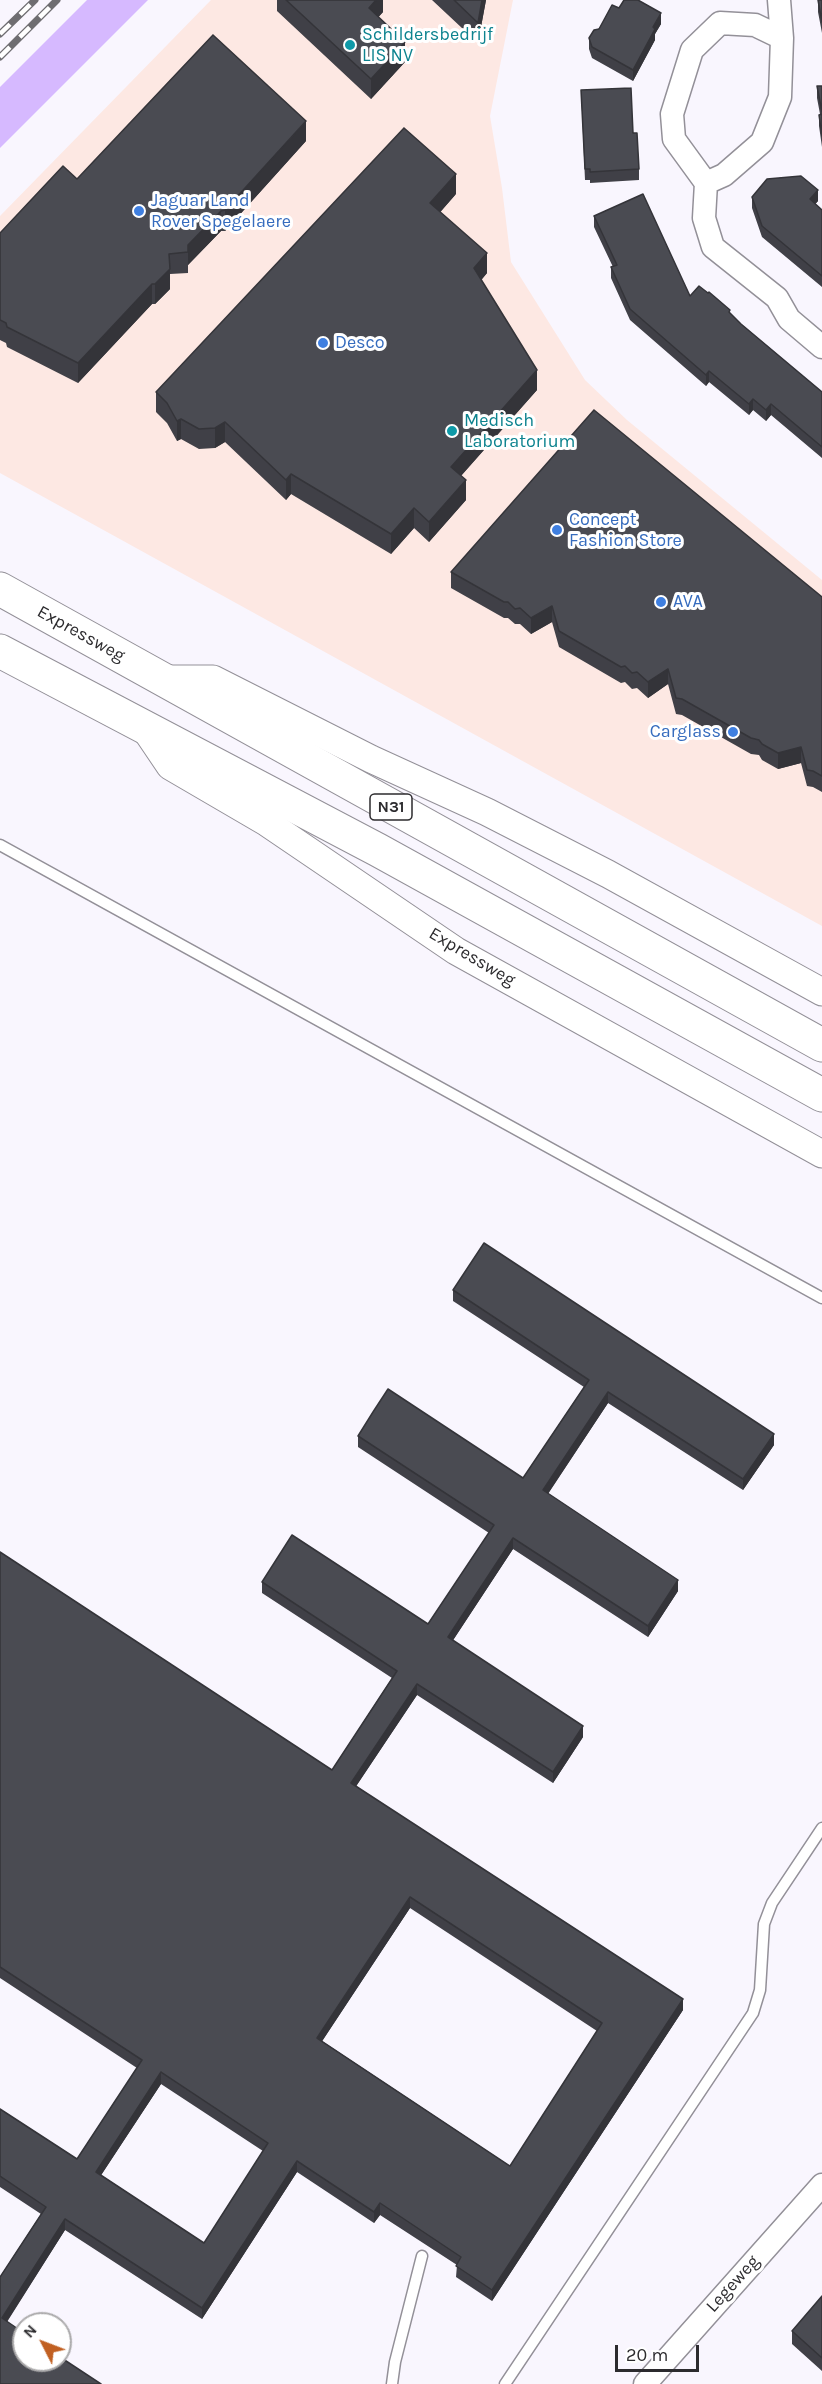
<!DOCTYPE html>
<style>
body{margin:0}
#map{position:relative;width:822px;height:2384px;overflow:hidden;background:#f9f6fe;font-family:Karla,sans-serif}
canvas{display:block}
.north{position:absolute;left:12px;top:2312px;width:60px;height:60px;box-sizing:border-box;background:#fff;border:2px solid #abaaab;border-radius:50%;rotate:312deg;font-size:16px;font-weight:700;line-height:24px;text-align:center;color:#2c2b2e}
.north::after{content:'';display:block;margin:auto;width:21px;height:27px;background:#c16022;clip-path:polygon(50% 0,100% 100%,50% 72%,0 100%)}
.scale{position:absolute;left:615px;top:2345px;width:84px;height:27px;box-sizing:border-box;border:3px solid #2c2b2e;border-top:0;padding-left:8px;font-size:18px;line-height:21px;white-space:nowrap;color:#2c2b2e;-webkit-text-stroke:4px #fff;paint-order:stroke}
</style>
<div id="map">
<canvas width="822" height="2384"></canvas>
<div class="north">N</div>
<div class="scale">20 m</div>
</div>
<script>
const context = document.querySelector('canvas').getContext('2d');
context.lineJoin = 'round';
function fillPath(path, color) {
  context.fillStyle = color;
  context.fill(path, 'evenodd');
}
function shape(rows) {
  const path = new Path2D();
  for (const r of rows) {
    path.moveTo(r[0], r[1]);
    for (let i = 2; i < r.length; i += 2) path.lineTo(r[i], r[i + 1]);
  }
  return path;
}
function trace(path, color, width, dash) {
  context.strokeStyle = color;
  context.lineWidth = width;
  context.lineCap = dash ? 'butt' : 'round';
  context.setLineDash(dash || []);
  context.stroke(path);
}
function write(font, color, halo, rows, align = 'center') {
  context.font = font + ' Karla,sans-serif';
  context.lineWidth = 6;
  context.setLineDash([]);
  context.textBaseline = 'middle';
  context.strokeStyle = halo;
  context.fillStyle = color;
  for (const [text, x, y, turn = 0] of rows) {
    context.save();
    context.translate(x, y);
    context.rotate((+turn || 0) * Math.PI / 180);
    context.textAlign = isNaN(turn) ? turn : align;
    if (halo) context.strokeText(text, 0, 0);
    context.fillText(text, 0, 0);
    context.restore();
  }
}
const commercial = shape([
 [211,0,513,0,490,116,502,188,511,262,585,380,627,420,822,580,822,926,0,473,0,216]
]);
const green = shape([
 [87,0,148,0,0,148,0,87]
]);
const service = shape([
 [0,845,822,1298],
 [392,2384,395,2362,422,2256],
 [505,2384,753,2013,760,1990,764,1924,772,1903,822,1828]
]);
const minor = shape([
 [779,0,782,38],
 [706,183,724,175,762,142,780,97,782,38,755,25,720,23,692,50,672,114,674,139,706,183,704,218,713,247,777,298,789,319,822,347],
 [645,2384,822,2185]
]);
const tertiary = shape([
 [161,679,213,679,371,759,487,812,608,874,822,992],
 [145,729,170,766,266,822,456,951,822,1154]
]);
const trunk = shape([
 [0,589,822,1045],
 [0,651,378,850,822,1095]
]);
const rail = shape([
 [0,34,35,0],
 [0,57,57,0]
]);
const wall = shape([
 [277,0,383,0,383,12,378,17,405,62,371,99,277,11],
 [432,0,486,0,478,43],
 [818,0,822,0,822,33,818,12],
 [619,8,661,24,655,34,655,40,633,81,592,58,589,49,589,38],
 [817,86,822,86,822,147,819,126,819,115,820,114,817,98],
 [581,90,633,133,639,169,639,180,590,183,590,180,585,180],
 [306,141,225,231,221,231,188,265,188,273,170,274,170,289,155,304,152,304,78,383,7,347,6,343,0,340,0,233,77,179],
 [456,194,440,212,487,273,481,280,537,390,461,476,466,500,429,542,414,528,391,554,291,494,286,500,225,442,215,448,199,449,181,439,177,441,167,423,156,412,156,392],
 [752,197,818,201,815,204,822,210,822,287,762,237,752,208],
 [594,216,690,296,730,313,741,324,822,392,822,458,771,415,766,421,753,410,749,415,709,382,706,386,630,320,611,278,611,267,613,267,594,227],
 [451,572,822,597,822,792,813,787,807,786,801,763,778,769,762,760,759,755,751,754,682,715,676,714,668,684,648,698,637,688,632,689,625,682,621,683,559,647,552,622,531,634,520,624,515,624,508,618,504,618,451,588],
 [453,1290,774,1445,743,1490,608,1403,548,1494,678,1591,648,1637,513,1549,453,1640,583,1737,553,1783,417,1695,356,1786,683,2010,492,2301,456,2277,457,2265,380,2215,374,2223,297,2172,202,2319,65,2230,7,2322,0,2384,0,2277,41,2214,0,2187,0,2109,77,2159,137,2068,0,1978,0,1552,332,1770,392,1678,262,1593,262,1582,428,1624,489,1533,358,1447,358,1436,523,1478,584,1387,453,1301],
 [410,1908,597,2031,510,2166,322,2041],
 [161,2084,263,2151,204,2243,101,2175],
 [822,2296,822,2371,792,2344,792,2331]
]);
const shadedWall = shape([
 [376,0,383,0,383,12,369,28,369,8],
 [482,0,486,0,478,43,478,23],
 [661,13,661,24,655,34,655,40,633,81,633,70,653,27],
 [405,42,405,62,371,99,371,79],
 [306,121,306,141,225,231,225,210],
 [456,174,456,194,430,224,430,203],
 [818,190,818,201,810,210,810,199],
 [221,211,221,231,188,265,188,245],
 [487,253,487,273,474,289,474,268],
 [170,269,170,289,155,304,155,284],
 [152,284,152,304,78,383,78,363],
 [537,370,537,390,451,487,451,467],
 [709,371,709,382,706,386,706,375],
 [753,399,753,410,749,415,749,404],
 [771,404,771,415,766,421,766,410],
 [181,419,181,439,177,441,177,421],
 [225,422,225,442,215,448,215,428],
 [291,474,291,494,286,500,286,480],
 [466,480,466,500,429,542,429,522],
 [414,508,414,528,391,554,391,534],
 [552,606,552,622,531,634,531,618],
 [668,669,668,684,648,698,648,682],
 [801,747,801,763,778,769,778,753],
 [608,1392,608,1403,543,1501,543,1490],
 [774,1434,774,1445,743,1490,743,1479],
 [513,1538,513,1549,448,1648,448,1637],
 [678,1580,678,1591,648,1637,648,1626],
 [417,1684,417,1695,351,1794,351,1783],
 [583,1726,583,1737,553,1783,553,1772],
 [410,1897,410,1908,317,2049,317,2038],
 [683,1999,683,2010,492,2301,492,2290],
 [161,2072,161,2084,96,2183,96,2172],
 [297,2161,297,2172,202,2319,202,2308],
 [380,2203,380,2215,374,2223,374,2212],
 [65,2219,65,2230,2,2329,2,2318]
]);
const building = shape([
 [286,0,376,0,369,8,405,42,371,79,286,0],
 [454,0,482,0,478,23,454,0],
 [624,0,638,0,661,13,653,27,655,29,633,70,592,47,589,38,594,30,599,29,612,5,619,8,624,0],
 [818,0,822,0,822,22,818,0],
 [213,35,306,121,225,210,221,211,188,245,188,252,169,254,170,269,155,284,152,284,78,363,7,327,6,323,0,320,0,233,63,166,77,179,213,35],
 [817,86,822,86,822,112,817,86],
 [631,88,633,133,637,133,639,169,590,172,590,169,585,169,581,90,631,88],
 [822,114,822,136,819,115,822,114],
 [404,128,456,174,430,203,487,253,474,268,537,370,451,467,466,480,429,522,414,508,391,534,291,474,286,480,225,422,215,428,199,429,181,419,177,421,167,403,156,392,404,128],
 [801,176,818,190,810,199,822,210,822,276,762,226,752,197,767,179,801,176],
 [643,194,690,296,699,286,708,293,709,292,730,310,729,312,741,324,822,392,822,447,771,404,766,410,753,399,749,404,709,371,706,375,630,309,611,267,617,265,594,216,643,194],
 [594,410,822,597,822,776,813,771,807,770,801,747,778,753,762,744,759,740,751,738,682,699,676,698,668,669,648,682,637,672,632,673,625,666,621,667,559,631,552,606,531,618,520,608,515,609,508,602,504,602,451,572,594,410],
 [484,1243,774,1434,743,1479,608,1392,543,1490,678,1580,648,1626,513,1538,448,1637,583,1726,553,1772,417,1684,351,1783,683,1999,492,2290,456,2266,461,2257,380,2203,374,2212,297,2161,202,2308,65,2219,2,2318,24,2333,24,2360,60,2360,60,2357,101,2384,0,2384,0,2277,46,2207,0,2176,0,2109,77,2159,142,2060,0,1967,0,1552,332,1770,397,1671,262,1582,292,1535,428,1624,494,1525,358,1436,373,1412,388,1389,523,1478,589,1380,453,1290,484,1243],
 [410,1897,602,2023,510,2166,317,2038,410,1897],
 [161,2072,268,2143,204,2243,96,2172,161,2072],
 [822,2296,822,2358,792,2331,822,2296]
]);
const markers = [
 [350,45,6,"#0f9aa8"],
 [139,211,6,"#3f7fe0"],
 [323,343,6,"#3f7fe0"],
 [452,431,6,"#0f9aa8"],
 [557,530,6,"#3f7fe0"],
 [661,602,6,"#3f7fe0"],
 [733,732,6,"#3f7fe0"]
];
const shields = [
 [391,807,42]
];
const shieldNames = [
 ["N31",391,807]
];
const cultureNames = [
 ["Schildersbedrijf",362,35],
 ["LIS NV",362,56],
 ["Medisch",464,421],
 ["Laboratorium",464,442]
];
const shopNames = [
 ["Jaguar Land",151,201],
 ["Rover Spegelaere",151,222],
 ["Desco",335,343],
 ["Concept",569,520],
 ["Fashion Store",569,541],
 ["AVA",673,602],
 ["Carglass",721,732,"right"]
];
const streetNames = [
 ["Expressweg",81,634,29],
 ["Expressweg",472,957,31],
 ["Legeweg",733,2284,-48]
];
fillPath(commercial, '#fde8e3');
fillPath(green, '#d6b9ff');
trace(service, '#939098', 13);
trace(minor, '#939098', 25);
trace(tertiary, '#939098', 29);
trace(trunk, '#939098', 35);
trace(service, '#fff', 10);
trace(minor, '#fff', 22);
trace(tertiary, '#fff', 27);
trace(trunk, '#fff', 33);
trace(rail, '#6e6d71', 7);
trace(rail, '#fff', 4.5, [14]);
fillPath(wall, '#404047');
fillPath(shadedWall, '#343439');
fillPath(building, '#4a4b52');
trace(building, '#343439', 1.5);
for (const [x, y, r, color] of markers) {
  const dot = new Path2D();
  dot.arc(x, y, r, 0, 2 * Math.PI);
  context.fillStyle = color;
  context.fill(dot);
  trace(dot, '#fff', 2);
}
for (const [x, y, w] of shields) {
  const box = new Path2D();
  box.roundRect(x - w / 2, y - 13, w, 26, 4.5);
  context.fillStyle = '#fff';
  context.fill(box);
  trace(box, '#2c2b2e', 1.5);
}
write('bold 16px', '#2c2b2e', null, shieldNames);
write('18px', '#0d838f', '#fff', cultureNames, 'left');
write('18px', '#366cbe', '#fff', shopNames, 'left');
write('18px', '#2c2b2e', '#fff', streetNames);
</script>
